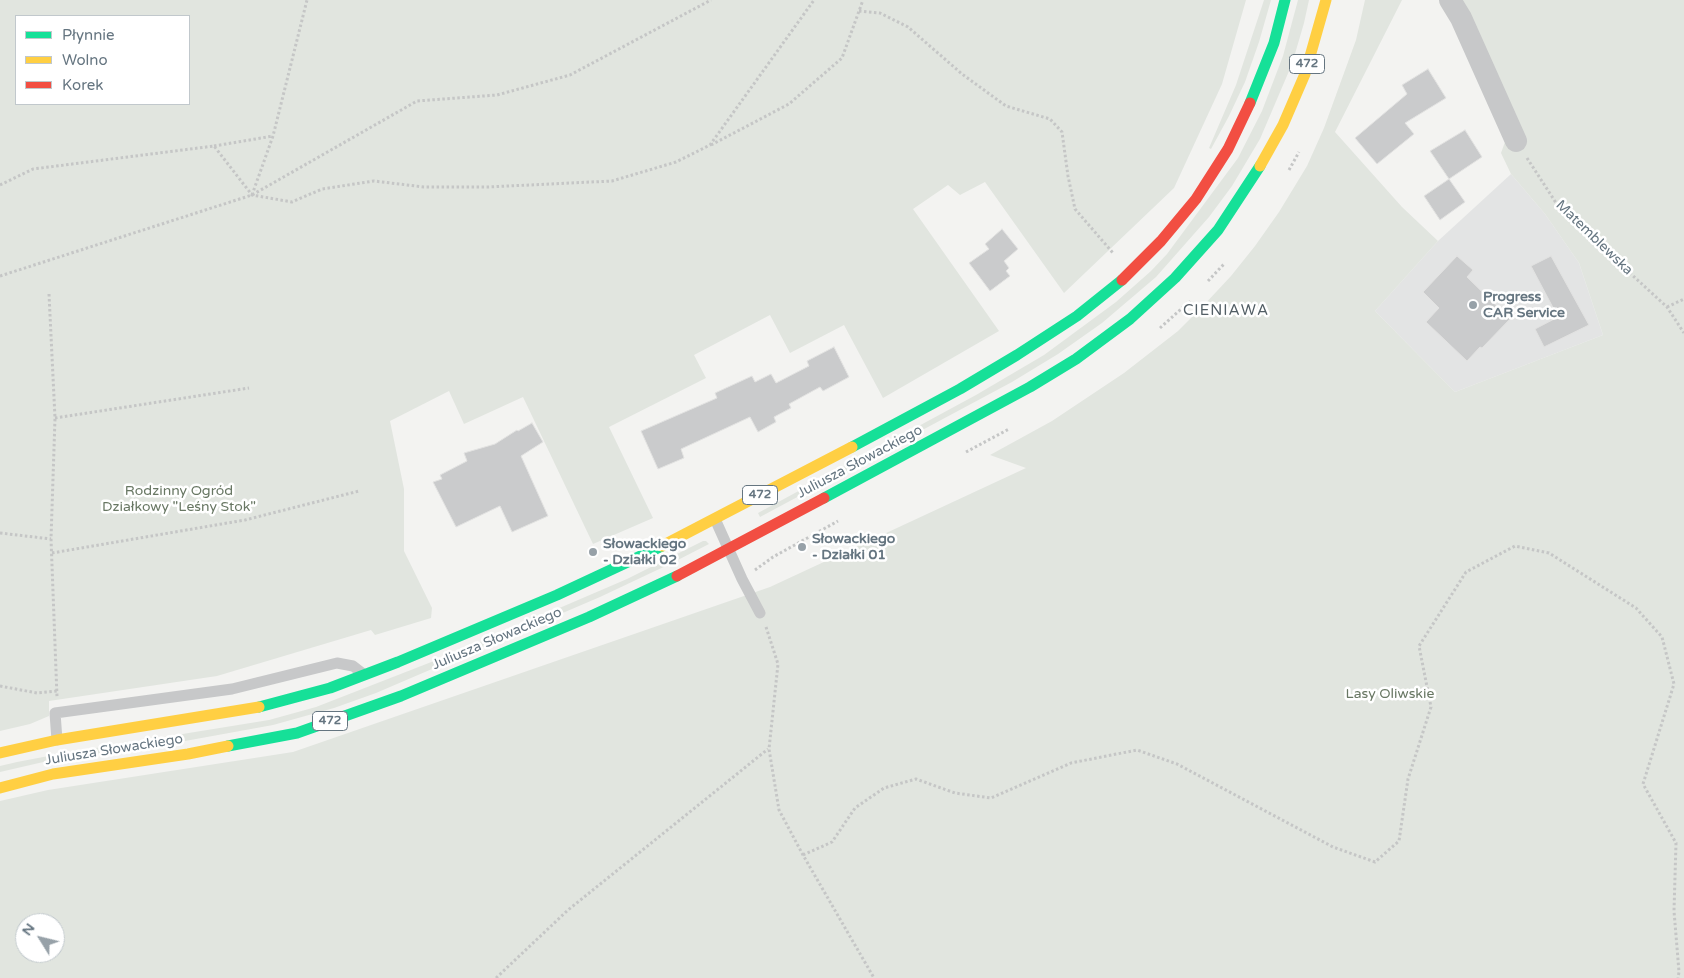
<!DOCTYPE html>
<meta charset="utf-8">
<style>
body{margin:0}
#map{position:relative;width:1684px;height:978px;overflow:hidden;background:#f3f3f1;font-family:"Varela Round",sans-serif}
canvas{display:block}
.legend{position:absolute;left:15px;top:15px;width:175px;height:90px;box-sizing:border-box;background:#fff;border:1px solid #c1c8cc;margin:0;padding:6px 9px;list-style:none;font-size:15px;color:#657580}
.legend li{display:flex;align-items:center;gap:10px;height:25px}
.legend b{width:25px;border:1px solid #c1c8cc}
.north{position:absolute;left:15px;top:913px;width:50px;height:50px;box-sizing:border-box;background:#fff;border:1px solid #c1c8cc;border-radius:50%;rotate:306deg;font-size:14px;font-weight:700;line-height:20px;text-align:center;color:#657580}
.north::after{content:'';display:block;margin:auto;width:18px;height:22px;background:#97a1a8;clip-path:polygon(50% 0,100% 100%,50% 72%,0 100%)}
</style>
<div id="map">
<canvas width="1684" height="978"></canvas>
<ul class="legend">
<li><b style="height:6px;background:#16e098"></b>Płynnie</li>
<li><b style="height:6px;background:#ffcf43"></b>Wolno</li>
<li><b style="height:6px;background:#f24e42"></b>Korek</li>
</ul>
<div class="north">N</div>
</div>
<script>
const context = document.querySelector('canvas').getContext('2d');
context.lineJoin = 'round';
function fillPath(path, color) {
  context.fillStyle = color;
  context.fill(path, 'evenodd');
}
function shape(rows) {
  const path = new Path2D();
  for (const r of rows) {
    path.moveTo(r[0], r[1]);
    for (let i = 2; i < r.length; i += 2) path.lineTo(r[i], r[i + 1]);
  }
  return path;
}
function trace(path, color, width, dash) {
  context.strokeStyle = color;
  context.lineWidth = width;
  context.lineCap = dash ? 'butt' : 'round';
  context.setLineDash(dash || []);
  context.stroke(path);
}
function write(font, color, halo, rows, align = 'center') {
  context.font = font + ' "Varela Round",sans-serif';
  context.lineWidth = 5;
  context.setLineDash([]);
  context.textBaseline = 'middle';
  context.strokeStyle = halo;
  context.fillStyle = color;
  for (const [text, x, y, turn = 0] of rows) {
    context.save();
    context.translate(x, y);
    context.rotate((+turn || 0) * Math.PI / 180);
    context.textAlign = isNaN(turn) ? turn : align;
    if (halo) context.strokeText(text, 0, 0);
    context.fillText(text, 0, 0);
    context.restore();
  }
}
const built = shape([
 [1511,174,1545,214,1579,263,1603,335,1455,392,1375,311,1438,241]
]);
const green = shape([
 [0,0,1246,0,1222,84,1174,188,1064,293,985,182,960,195,948,185,913,209,999,331,883,398,844,325,790,353,770,315,694,355,706,378,609,427,653,518,593,544,523,397,464,424,449,391,390,421,404,489,404,551,432,608,431,618,375,635,371,630,217,676,49,701,49,716,30,724,0,731],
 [16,16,189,16,189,104,16,104],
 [1264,0,1271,0,1259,42,1245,82,1229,116,1211,149,1209,148,1236,85],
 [1298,0,1309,0,1304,23,1292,64,1260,139,1232,186,1209,217,1156,277,1102,323,1058,354,1012,382,760,517,758,513,976,395,1044,355,1116,302,1151,271,1167,254,1238,158,1262,111,1283,56],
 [1365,0,1402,0,1335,132,1402,207,1438,241,1375,311,1455,392,1603,335,1579,263,1545,214,1511,174,1501,153,1513,120,1459,0,1684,0,1684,978,0,978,0,801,48,790,293,752,770,587,1026,468,990,455,1052,421,1124,373,1178,331,1203,306,1231,276,1255,246,1279,212,1307,166,1324,128,1356,40],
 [25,923,55,923,55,953,25,953],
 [703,541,706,541,709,544,672,563,600,597,376,693,334,708,273,725,185,741,52,760,0,772,0,766,17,762,59,754,269,720,316,707,457,652,627,579]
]);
const building = shape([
 [1428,69,1446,98,1405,123,1414,134,1377,164,1355,138,1407,94,1402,85,1428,69],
 [1465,130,1482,157,1449,179,1430,151,1465,130],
 [1449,179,1465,202,1440,220,1424,196,1449,179],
 [1002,229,1018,249,1004,261,1009,268,1006,271,1010,276,990,291,969,263,989,249,985,244,1002,229],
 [1457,256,1473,270,1467,277,1510,319,1482,348,1480,347,1467,361,1426,322,1439,308,1423,292,1457,256],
 [1551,256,1589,325,1544,347,1535,329,1558,317,1531,266,1551,256],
 [834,347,849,377,823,391,820,387,789,404,791,408,774,417,776,422,758,432,750,417,681,449,684,458,658,469,641,431,717,398,715,393,752,376,755,382,771,374,776,383,809,366,807,361,834,347],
 [532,423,543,442,521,456,548,516,512,532,500,506,456,527,433,482,442,479,440,475,467,461,464,453,495,444,517,430,518,431,532,423]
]);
const path = shape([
 [859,11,880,13,908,27,962,74,1006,106,1050,119,1062,132,1068,176,1075,209,1113,253],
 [711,145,789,104,842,58,863,0],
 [214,146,273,136],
 [1527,158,1560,209,1667,307,1684,333],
 [1289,170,1299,152],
 [0,185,33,169,214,146,252,195,292,202,322,189,374,181,424,187,488,187,612,181,676,162,710,145,814,0],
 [252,195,273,136,307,0],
 [0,276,252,195,417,101,497,95,570,75,711,0],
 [1208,281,1224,264],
 [49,294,55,418,51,539,57,697],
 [1667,307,1684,299],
 [1160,328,1190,301],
 [55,418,249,388],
 [966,452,1009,429],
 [0,533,51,539],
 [52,553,245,520,359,491],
 [755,570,773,557,838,521],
 [766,627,778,664,769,749,779,810,803,855,874,978],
 [0,686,37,693,57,691],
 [803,855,832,842,855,808,884,788,916,779,955,793,991,798,1071,763,1137,750,1177,764,1333,847,1375,862,1399,841,1408,779,1431,707,1419,646,1466,572,1515,546,1549,553,1636,608,1662,637,1674,684,1643,784,1676,843,1674,911,1679,972,1678,978],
 [496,978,568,910,768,749]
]);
const lane = shape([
 [715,519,742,579,760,613],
 [57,740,55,713,232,689,337,663,353,666,362,673]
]);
const street = shape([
 [1450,0,1461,18,1516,141]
]);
const fast = shape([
 [1250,103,1274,43,1285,0],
 [852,447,960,389,1017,355,1077,316,1122,280],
 [824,498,1030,387,1076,359,1130,319,1175,278,1218,230,1260,166],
 [259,707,330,688,398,662,557,595,662,546],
 [228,746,297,733,401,696,589,617,677,576]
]);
const slow = shape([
 [1260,166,1283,125,1305,74,1326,0],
 [662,546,852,447],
 [0,753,57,740,259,707],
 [0,788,53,774,188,754,228,746]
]);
const jam = shape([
 [1122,280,1161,241,1196,199,1228,149,1250,103],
 [677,576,824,498]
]);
const markers = [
 [1473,305,5,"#97a1a8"],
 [802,547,5,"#97a1a8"],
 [593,552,5,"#97a1a8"]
];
const shields = [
 [1307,64,35],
 [760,495,35],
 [330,721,35]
];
const shieldNames = [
 ["472",1307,64],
 ["472",760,495],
 ["472",330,721]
];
const streetNames = [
 ["Matemblewska",1594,238,44],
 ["Juliusza Słowackiego",860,462,-28],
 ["Juliusza Słowackiego",497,639,-23],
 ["Juliusza Słowackiego",114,750,-9]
];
const poiNames = [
 ["Progress",1483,297],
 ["CAR Service",1483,313],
 ["Słowackiego",812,539],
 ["- Działki 01",812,555],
 ["Słowackiego",603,544],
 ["- Działki 02",603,560]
];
const parkNames = [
 ["Rodzinny Ogród",179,491],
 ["Działkowy \"Leśny Stok\"",179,507],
 ["Lasy Oliwskie",1390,694]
];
const neighbourhoodNames = [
 ["CIENIAWA",1226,311]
];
fillPath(built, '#e3e4e4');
fillPath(green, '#e1e5df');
fillPath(building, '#cacbcc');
trace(building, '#e2e2e1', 1);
trace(path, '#c5c6c6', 3, [2.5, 2.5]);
trace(lane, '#c7c8c9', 11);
trace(street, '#c7c8c9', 22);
trace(fast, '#16e098', 11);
trace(slow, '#ffcf43', 11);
trace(jam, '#f24e42', 11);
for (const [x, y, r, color] of markers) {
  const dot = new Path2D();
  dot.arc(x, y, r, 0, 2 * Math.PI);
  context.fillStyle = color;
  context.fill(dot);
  trace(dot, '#fff', 2);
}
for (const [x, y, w] of shields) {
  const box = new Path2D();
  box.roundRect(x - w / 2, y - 9.5, w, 19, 4);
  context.fillStyle = '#fff';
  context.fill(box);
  trace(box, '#657580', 1);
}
write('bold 12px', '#657580', null, shieldNames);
write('14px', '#657580', '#fff', streetNames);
write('bold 14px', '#657580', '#fff', poiNames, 'left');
write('14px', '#687763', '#fff', parkNames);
context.letterSpacing = '1px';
write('15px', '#525e65', '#fff', neighbourhoodNames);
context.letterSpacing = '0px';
</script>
